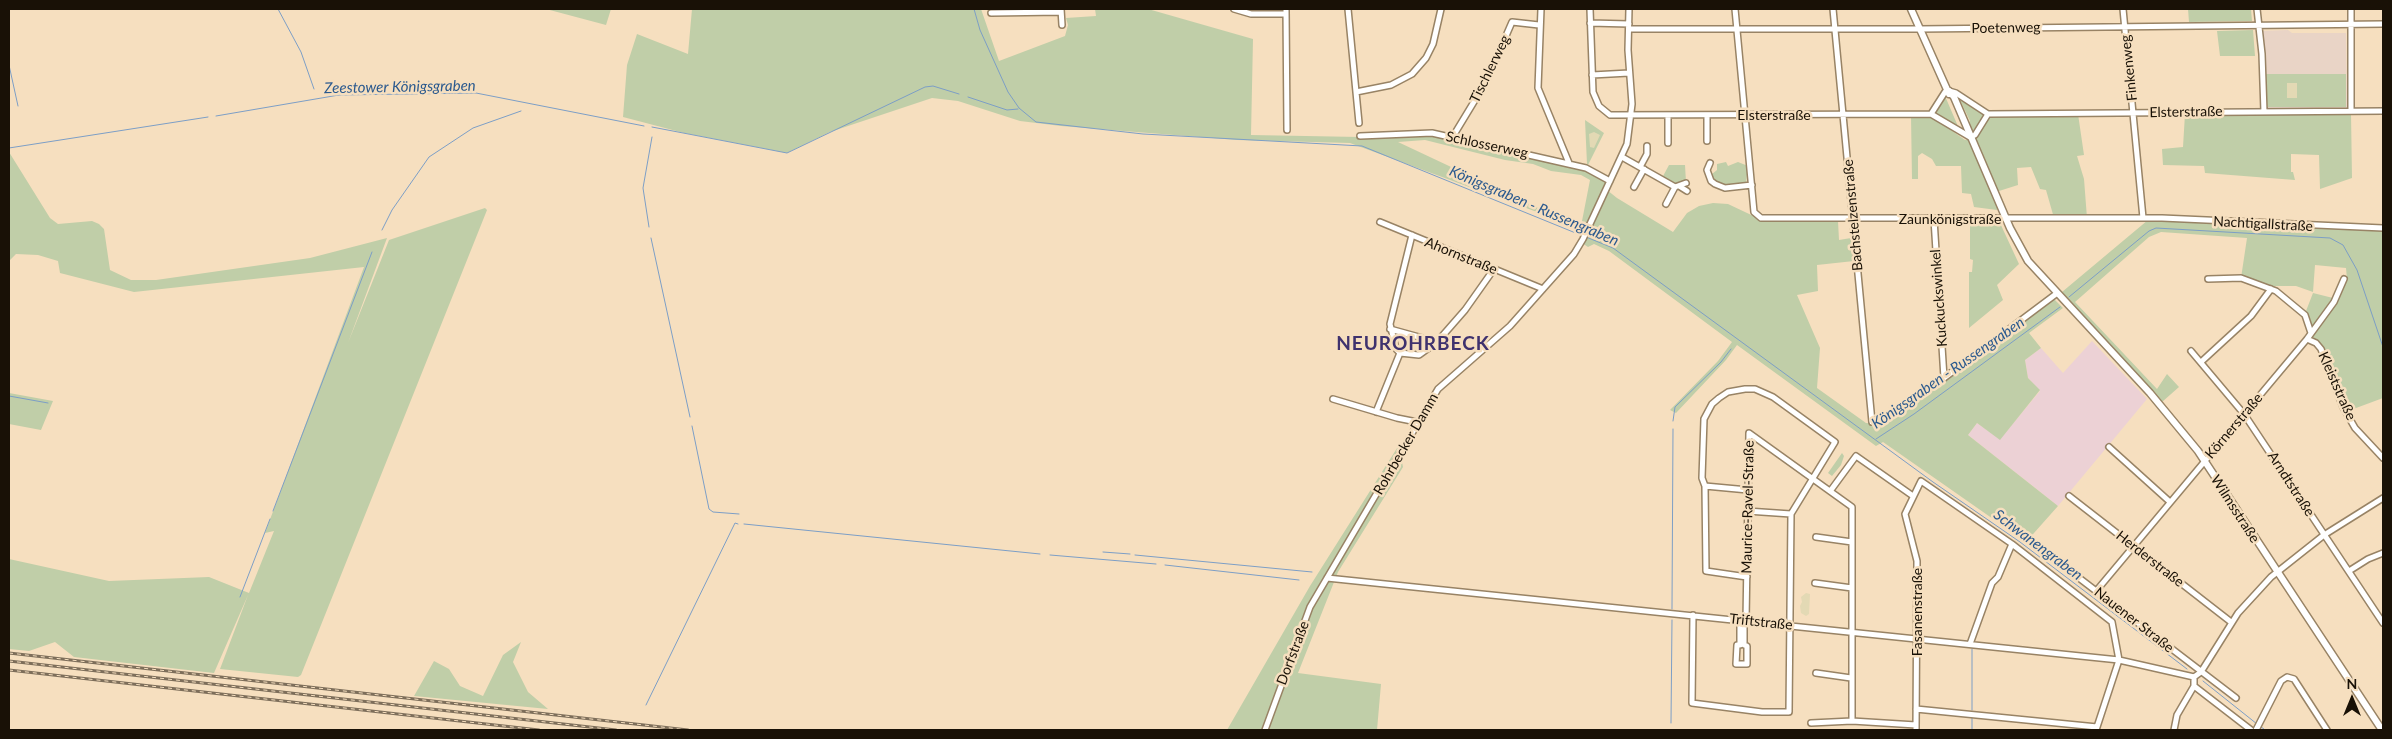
<!DOCTYPE html>
<meta charset="utf-8">
<style>
body{margin:0}
#map{position:relative;width:2392px;height:739px;overflow:hidden;background:#f6dfbf;font-family:Lato,sans-serif}
canvas{display:block}
.frame{position:absolute;inset:0;border:10px solid #191106;pointer-events:none}
.north{position:absolute;left:2327px;top:674px;width:50px;height:50px;-webkit-text-stroke:4px #f6dfbf;paint-order:stroke;rotate:0deg;font-size:14px;font-weight:700;line-height:20px;text-align:center;color:#191106}
.north::after{content:'';display:block;margin:auto;width:18px;height:22px;background:#191106;clip-path:polygon(50% 0,100% 100%,50% 72%,0 100%)}
</style>
<div id="map">
<canvas width="2392" height="739"></canvas>
<div class="frame"></div>
<div class="north">N</div>
</div>
<script>
const context = document.querySelector('canvas').getContext('2d');
context.lineJoin = 'round';
function fillPath(path, color) {
  context.fillStyle = color;
  context.fill(path, 'evenodd');
}
function shape(rows) {
  const path = new Path2D();
  for (const r of rows) {
    path.moveTo(r[0], r[1]);
    for (let i = 2; i < r.length; i += 2) path.lineTo(r[i], r[i + 1]);
  }
  return path;
}
function trace(path, color, width, dash) {
  context.strokeStyle = color;
  context.lineWidth = width;
  context.lineCap = dash ? 'butt' : 'round';
  context.setLineDash(dash || []);
  context.stroke(path);
}
function write(font, color, halo, rows, align = 'center') {
  context.font = font + ' Lato,sans-serif';
  context.lineWidth = 5;
  context.setLineDash([]);
  context.textBaseline = 'middle';
  context.strokeStyle = halo;
  context.fillStyle = color;
  for (const [text, x, y, turn = 0] of rows) {
    context.save();
    context.translate(x, y);
    context.rotate((+turn || 0) * Math.PI / 180);
    context.textAlign = isNaN(turn) ? turn : align;
    if (halo) context.strokeText(text, 0, 0);
    context.fillText(text, 0, 0);
    context.restore();
  }
}
const commercial = shape([
 [2092,341,2147,399,2058,506,1968,435,1977,423,2000,439,2040,391,2028,378,2025,360,2041,348,2063,373]
]);
const education = shape([
 [2288,30,2292,33,2346,33,2347,109,2265,110,2265,54,2261,31]
]);
const green = shape([
 [546,9,611,9,606,25],
 [692,9,981,9,999,61,1065,36,1068,25,1066,18,1096,16,1095,9,1148,9,1253,39,1251,135,1360,137,1429,136,1587,169,1608,184,1607,190,1617,198,1673,232,1687,213,1699,206,1713,203,1728,204,1764,221,1838,221,1839,240,1851,238,1854,261,1817,265,1818,291,1797,295,1820,348,1817,388,1866,423,1883,424,2053,298,2063,308,2029,333,2041,348,2025,360,2028,378,2040,390,2000,440,1977,423,1968,435,2058,506,2026,542,1883,442,1876,446,1737,345,1726,360,1676,413,1670,410,1718,361,1732,342,1609,251,1594,244,1588,247,1582,243,1588,231,1582,221,1590,180,1581,175,1551,171,1533,164,1505,160,1425,140,1398,142,1583,229,1350,143,1237,140,1061,126,1020,121,958,101,932,98,830,132,787,153,684,133,623,117,627,65,637,34,688,54],
 [2188,9,2251,9,2252,21,2189,22],
 [2253,30,2255,56,2220,56,2217,31],
 [2265,74,2346,74,2346,107,2265,107],
 [1945,96,1960,131,1932,114],
 [1959,98,1986,115,1972,134,1968,125,1970,121],
 [2351,113,2352,178,2320,189,2319,155,2291,154,2291,172,2293,172,2295,180,2205,173,2204,166,2163,165,2162,149,2183,147,2185,114],
 [2078,114,2084,155,2077,156,2084,179,2087,218,2054,218,2046,190,2040,189,2031,167,2017,168,2018,185,1999,191,1997,210,1974,207,1971,194,1962,193,1961,166,1936,166,1932,159,1922,153,1918,156,1918,179,1912,179,1911,116,1931,116,1965,140,1978,136,1990,116],
 [1585,120,1604,133,1588,165,1587,164],
 [9,152,50,218,58,224,92,221,99,224,104,229,110,270,131,280,156,280,310,258,387,238,348,343,389,240,485,208,487,210,301,675,298,677,220,669,248,595,214,673,74,657,55,642,29,651,9,649,9,559,109,581,209,577,249,593,274,531,265,533,364,267,134,292,60,273,58,261,38,255,16,254,9,261],
 [1726,162,1728,166,1738,162,1748,166,1746,183,1722,185,1712,180,1712,174,1717,170,1717,164],
 [1669,165,1685,165,1686,182,1676,185,1662,178],
 [2163,219,2383,230,2383,398,2348,411,2324,349,2311,338,2347,279,2346,268,2315,265,2313,292,2296,286,2271,286,2241,278,2247,238,2161,232,2149,237,2075,302,2157,389,2167,374,2179,387,2162,402,2062,292,2148,220],
 [2000,223,2019,264,1997,285,2003,300,1969,328,1969,272,1972,272,1973,260,1970,259,1970,224],
 [2313,293,2333,298,2313,328,2306,311],
 [9,393,53,401,41,430,9,424],
 [1399,445,1403,467,1338,572,1298,673,1381,684,1377,730,1227,730,1310,586],
 [1842,453,1844,456,1841,465,1832,476,1828,473],
 [521,642,513,662,528,692,548,709,414,696,434,661,449,669,460,686,483,696,503,655]
]);
const sand = shape([
 [2287,83,2297,83,2297,98,2287,98],
 [1594,132,1600,135,1594,148,1590,147,1589,134],
 [1806,593,1810,594,1809,614,1806,616,1801,613,1800,606,1802,602,1801,597]
]);
const stream = shape([
 [278,9,301,52,314,89],
 [974,9,980,30,1008,92,1019,108,1036,122,1143,134,1362,146,1583,236],
 [9,65,18,106],
 [968,97,1007,110,1018,109],
 [216,116,339,95,476,93,644,126],
 [652,127,787,153,925,87,933,86,959,94],
 [9,148,208,117],
 [649,227,643,188,652,137],
 [382,230,392,210,429,157,473,128,521,111],
 [1586,237,1613,248,1933,482,2020,542,2187,669],
 [651,238,690,417],
 [2069,297,2149,231,2156,228,2330,238,2343,245,2357,270,2383,347],
 [9,396,48,403],
 [1673,421,1675,407,1721,362,1731,349],
 [692,426,709,509,713,512,739,514],
 [1876,439,1914,414,2060,307],
 [273,511,372,252],
 [744,524,1040,554],
 [1103,552,1130,554],
 [1050,555,1156,564],
 [1135,555,1312,572],
 [1165,565,1299,580],
 [240,597,270,519],
 [1672,609,1673,429],
 [2203,681,2257,724],
 [646,705,735,523,738,524],
 [1972,710,1972,649],
 [1671,723,1672,620],
 [2260,726,2265,730],
 [1669,730,1696,730],
 [1972,730,1972,718]
]);
const minor = shape([
 [1061,9,1062,25],
 [1234,9,1251,14,1286,14],
 [1286,9,1287,130],
 [1348,9,1359,123],
 [1541,9,1538,88,1569,163],
 [1590,9,1593,92,1599,106,1610,115,1931,114],
 [1735,9,1754,212,1761,218,2162,218,2383,228],
 [1833,9,1872,422],
 [2123,9,2143,218],
 [2257,9,2262,54,2264,112],
 [2351,9,2351,111],
 [991,13,1061,12],
 [1590,23,1629,24],
 [1629,29,1920,29,2383,24],
 [1592,75,1629,73],
 [1356,92,1391,85,1412,74,1426,58,1433,44,1441,9],
 [1931,114,1945,92,1949,91,1956,93,1988,114],
 [1931,114,1970,137,1975,135,1988,114],
 [1988,114,2383,111],
 [1707,116,1707,141],
 [1360,136,1432,133,1586,168,1610,181],
 [1452,138,1486,82,1512,22,1539,25],
 [1668,143,1668,116],
 [1622,157,1675,187,1666,204],
 [1710,163,1707,170,1711,181,1715,184,1725,188,1752,185],
 [1640,167,1647,154,1647,146],
 [1679,186,1687,191],
 [1634,187,1644,169],
 [1675,187,1686,183],
 [1934,219,1944,378],
 [1380,222,1543,289],
 [2208,279,2241,278,2276,291,2305,315,2311,333],
 [1390,329,1437,342],
 [2307,339,2316,343,2321,349,2343,407,2355,428,2383,458],
 [2191,351,2244,414,2383,623],
 [1400,353,1419,355,1437,342,1465,310,1494,269],
 [1400,353,1396,349,1390,324,1412,235],
 [2201,362,2251,316,2271,289],
 [1944,378,2056,294],
 [1333,399,1397,418,1417,422],
 [1376,412,1400,353],
 [2109,447,2170,502],
 [1705,486,1748,490],
 [1831,490,1856,456,1913,496],
 [2069,496,2231,622],
 [1747,511,1791,514],
 [1816,537,1852,542],
 [2032,542,2236,698],
 [2349,571,2368,559,2383,553],
 [1327,578,2119,660,2194,677],
 [1815,583,1852,588],
 [2097,590,2307,339,2334,302,2344,279],
 [1693,615,1692,703,1762,712,1789,712,1791,514,1835,442,1773,397,1755,389,1745,389,1728,392,1719,398,1712,404,1704,419,1702,478,1705,486,1706,571,1747,577],
 [1740,620,1740,645,1737,645,1736,664,1747,664,1747,646,1744,645,1744,620],
 [1746,621,1749,433,1852,507,1852,721],
 [1970,644,1992,583,1998,577,2012,544],
 [1816,673,1851,678],
 [2194,677,2201,672,2238,613,2271,577,2324,535,2383,498],
 [2194,686,2251,730],
 [1916,709,2097,727],
 [1811,723,1852,721,1916,725],
 [1265,730,1310,607,1438,389,1510,326,1574,254,1583,239,1627,144,1632,104,1628,50,1629,9],
 [1916,730,1917,561,1905,514,1921,481,2012,544,2112,622,2119,660,2096,730],
 [2174,730,2177,715,2194,686,2194,677],
 [2256,730,2281,681,2287,677,2294,679,2327,730]
]);
const tertiary = shape([
 [1911,9,1949,94],
 [1949,91,1954,97,2010,228,2028,261,2150,393,2198,451,2382,730]
]);
const rail = shape([
 [9,653,688,730],
 [9,661,616,730],
 [9,670,539,730]
]);
const streetNames = [
 ["Poetenweg",2006,28,-1],
 ["Finkenweg",2129,68,-96],
 ["Tischlerweg",1490,69,-64],
 ["Elsterstraße",2186,112,-1],
 ["Elsterstraße",1774,115],
 ["Schlosserweg",1487,145,12],
 ["Bachstelzenstraße",1853,215,-95],
 ["Zaunkönigstraße",1950,219],
 ["Nachtigallstraße",2263,224,3],
 ["Ahornstraße",1461,256,22],
 ["Kuckuckswinkel",1939,298,-94],
 ["Kleiststraße",2337,386,66],
 ["Körnerstraße",2234,426,-50],
 ["Rohrbecker Damm",1406,444,-60],
 ["Arndtstraße",2291,484,57],
 ["Maurice-Ravel-Straße",1748,507,-89],
 ["Wilmsstraße",2235,509,57],
 ["Herderstraße",2150,559,38],
 ["Fasanenstraße",1917,612,-90],
 ["Nauener Straße",2134,620,38],
 ["Triftstraße",1761,622,6],
 ["Dorfstraße",1293,653,-69]
];
const waterNames = [
 ["Zeestower Königsgraben",400,87,-1],
 ["Königsgraben - Russengraben",1534,206,23],
 ["Königsgraben - Russengraben",1948,373,-35],
 ["Schwanengraben",2038,545,37]
];
const districtNames = [
 ["NEUROHRBECK",1413,344]
];
fillPath(commercial, '#ecd1d5');
fillPath(education, '#e9d4c6');
fillPath(green, '#c0cea8');
fillPath(sand, '#e3d9b4');
trace(stream, '#7c9ec6', 1);
trace(minor, '#988365', 8);
trace(tertiary, '#988365', 9);
trace(minor, '#fff', 5);
trace(tertiary, '#fff', 6);
trace(rail, '#7d6e5a', 3);
trace(rail, '#f6dfbf', 1, [4]);
write('14px', '#191106', '#f6dfbf', streetNames);
write('italic 15px', '#2a598e', '#f6dfbf', waterNames);
context.letterSpacing = '1px';
write('bold 19px', '#3f326e', '#f6dfbf', districtNames);
context.letterSpacing = '0px';
</script>
